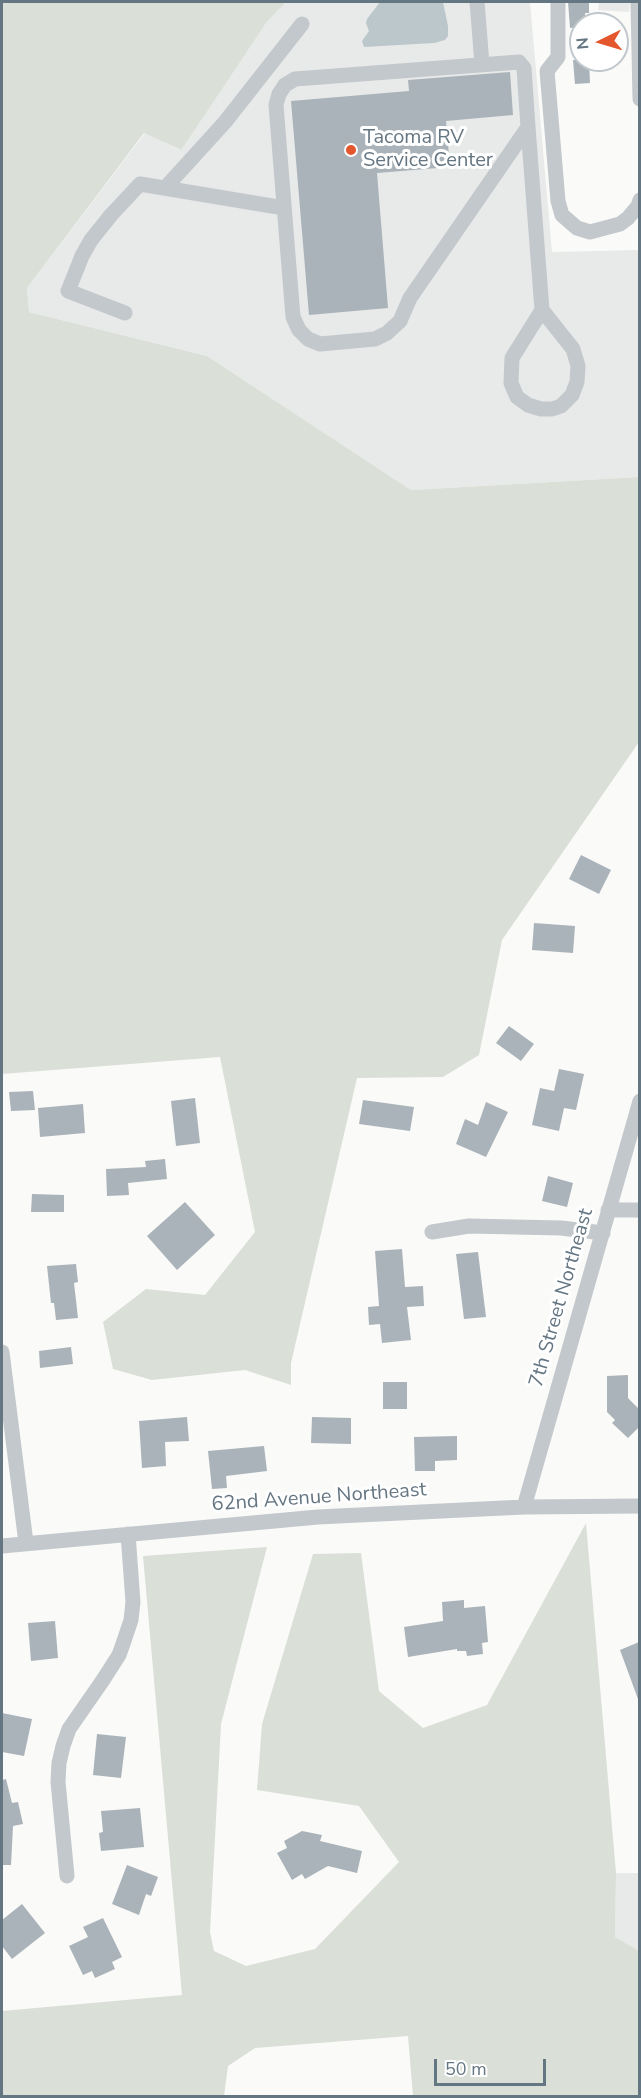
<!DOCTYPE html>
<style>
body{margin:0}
#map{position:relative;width:641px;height:2098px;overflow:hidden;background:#fafaf8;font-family:"Nunito Sans",sans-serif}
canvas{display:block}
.frame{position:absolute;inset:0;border:3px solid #657683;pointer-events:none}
.north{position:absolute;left:569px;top:12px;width:60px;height:60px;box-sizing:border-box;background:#fff;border:2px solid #c1c8cd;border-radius:50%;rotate:265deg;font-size:16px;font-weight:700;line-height:24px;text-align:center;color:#657683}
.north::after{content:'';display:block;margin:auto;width:21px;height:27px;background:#e4572e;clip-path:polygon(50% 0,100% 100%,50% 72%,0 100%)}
.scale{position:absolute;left:434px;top:2059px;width:112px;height:27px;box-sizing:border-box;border:3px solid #657683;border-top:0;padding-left:8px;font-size:18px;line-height:21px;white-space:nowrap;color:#657683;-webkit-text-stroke:4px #fff;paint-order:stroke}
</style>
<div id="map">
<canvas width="641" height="2098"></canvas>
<div class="frame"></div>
<div class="north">N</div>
<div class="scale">50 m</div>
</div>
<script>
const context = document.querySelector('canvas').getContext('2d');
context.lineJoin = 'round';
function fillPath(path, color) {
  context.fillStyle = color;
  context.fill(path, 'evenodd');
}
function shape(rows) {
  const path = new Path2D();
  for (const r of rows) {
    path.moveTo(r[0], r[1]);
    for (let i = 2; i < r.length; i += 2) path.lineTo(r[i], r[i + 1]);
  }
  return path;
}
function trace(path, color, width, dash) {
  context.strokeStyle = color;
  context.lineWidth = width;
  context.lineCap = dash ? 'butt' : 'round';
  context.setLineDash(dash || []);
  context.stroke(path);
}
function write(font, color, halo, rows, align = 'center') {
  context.font = font + ' "Nunito Sans",sans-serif';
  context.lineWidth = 6;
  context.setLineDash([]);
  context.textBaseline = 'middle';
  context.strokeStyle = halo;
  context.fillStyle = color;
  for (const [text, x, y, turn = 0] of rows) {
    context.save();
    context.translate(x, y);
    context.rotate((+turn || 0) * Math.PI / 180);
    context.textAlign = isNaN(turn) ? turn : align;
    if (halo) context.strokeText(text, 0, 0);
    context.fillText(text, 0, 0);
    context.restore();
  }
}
const built = shape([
 [286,2,530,2,552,252,639,250,639,477,411,490,207,356,29,312,27,288,145,133,180,150,266,23],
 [599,2,630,2,629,12,598,10],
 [616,1873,639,1873,639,1951,615,1937]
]);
const green = shape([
 [2,2,286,2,266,23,181,150,144,133,27,288,29,312,207,356,411,490,639,477,639,742,502,940,479,1055,443,1077,357,1078,291,1363,291,1385,245,1370,152,1380,113,1369,103,1322,146,1289,205,1295,255,1232,220,1057,2,1074],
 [586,1523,616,1873,615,1937,639,1951,639,2096,413,2096,408,2036,255,2048,228,2066,224,2096,2,2096,2,2011,182,1995,143,1556,267,1547,221,1724,210,1932,214,1951,246,1966,315,1949,399,1862,359,1806,257,1790,262,1724,313,1554,361,1553,379,1691,423,1728,487,1705]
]);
const water = shape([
 [380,2,443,2,448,26,448,36,445,40,434,43,364,47,362,41,369,31,366,23,367,19]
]);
const building = shape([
 [568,2,589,2,589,13,585,13,585,24,581,24,581,27,570,28],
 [573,60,589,60,590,83,575,84],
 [510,72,513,115,446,121,450,167,377,173,388,308,309,315,291,101,409,91,408,80],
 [581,855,611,870,599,894,569,879],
 [534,923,575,926,573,953,532,950],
 [509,1026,534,1044,521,1061,496,1043],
 [559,1069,584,1074,576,1110,564,1108,559,1131,532,1125,540,1088,554,1091],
 [33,1091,35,1110,11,1111,9,1092],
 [195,1098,200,1143,176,1146,171,1101],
 [363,1100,414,1107,410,1131,359,1124],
 [486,1102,508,1112,486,1157,456,1144,465,1119,478,1125],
 [83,1104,85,1133,40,1137,38,1108],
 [165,1159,167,1179,128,1183,129,1195,107,1196,106,1169,146,1167,145,1161],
 [548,1176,573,1183,567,1207,542,1201],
 [32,1194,64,1195,64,1212,31,1212],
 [185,1202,215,1235,177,1270,147,1236],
 [402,1249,405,1287,423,1286,424,1306,407,1307,411,1340,382,1343,380,1324,369,1325,368,1307,379,1306,375,1251],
 [478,1252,486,1317,464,1319,456,1254],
 [76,1264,78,1282,74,1283,78,1318,56,1320,54,1303,51,1303,47,1266],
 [71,1347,73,1364,40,1368,39,1351],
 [628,1375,628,1398,639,1409,639,1427,628,1438,612,1423,615,1420,607,1412,607,1376],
 [383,1382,407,1382,407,1409,383,1409],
 [187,1417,189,1441,165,1442,166,1466,142,1468,139,1421],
 [312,1417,351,1418,351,1444,311,1443],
 [457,1436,457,1460,435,1461,435,1471,415,1471,414,1437],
 [264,1446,267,1471,226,1476,227,1488,212,1489,208,1451],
 [464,1600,464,1608,485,1606,488,1642,482,1643,483,1654,467,1656,466,1651,457,1651,457,1649,408,1657,404,1627,443,1621,442,1602],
 [55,1621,58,1658,31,1661,28,1623],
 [639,1642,639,1699,638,1699,620,1650],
 [2,1713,32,1719,24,1756,2,1752],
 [97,1734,126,1737,121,1778,93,1775],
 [6,1779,12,1803,18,1802,23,1824,13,1826,11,1865,2,1865,2,1780],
 [140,1808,144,1847,101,1851,99,1833,103,1832,101,1811],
 [302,1831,322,1835,320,1841,362,1851,357,1873,328,1866,305,1879,302,1874,292,1880,277,1853,287,1848,284,1841],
 [127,1865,158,1877,151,1896,146,1894,139,1915,112,1904],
 [22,1904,45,1933,12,1959,2,1946,2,1920],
 [103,1918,122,1957,112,1962,115,1969,95,1978,92,1971,83,1975,69,1946,88,1937,83,1927]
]);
const minor = shape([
 [477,2,482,64],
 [558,2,558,57,547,71,558,201,562,215,577,228,590,232,620,224,628,218,638,206,640,200],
 [638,2,640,99],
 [519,62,524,68,528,127,410,298,400,321,387,333,375,339,320,344,308,339,299,330,293,317,276,105,279,94,285,85,295,79,519,62],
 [528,127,542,310,512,358,511,383,517,397,528,405,541,409,552,409,561,406,572,395,577,382,578,366,573,349,542,310],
 [165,188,225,122,302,24],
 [125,313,68,291,82,256,91,240,111,215,140,184,284,208],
 [608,1210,640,1210],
 [432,1232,469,1226,561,1228,603,1233],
 [2,1352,26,1543],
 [524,1507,640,1101],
 [2,1546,318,1517,524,1507,640,1506],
 [67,1876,58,1782,59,1763,63,1746,69,1729,103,1680,119,1655,124,1641,131,1620,133,1602,128,1534]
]);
const markers = [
 [351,150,6,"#e4572e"]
];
const poiNames = [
 ["Tacoma RV",363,138],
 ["Service Center",363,161]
];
const streetNames = [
 ["7th Street Northeast",562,1298,-74],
 ["62nd Avenue Northeast",319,1498,-4]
];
fillPath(built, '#e8e9e9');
fillPath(green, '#dadfd7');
fillPath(water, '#bbc7cb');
fillPath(building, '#aab3b9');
trace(minor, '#c3c8cc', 15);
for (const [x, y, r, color] of markers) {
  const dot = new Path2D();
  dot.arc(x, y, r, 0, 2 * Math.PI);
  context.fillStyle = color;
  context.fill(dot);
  trace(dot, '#fff', 2);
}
write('20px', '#657683', '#fff', poiNames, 'left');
write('20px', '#657683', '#fff', streetNames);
</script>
